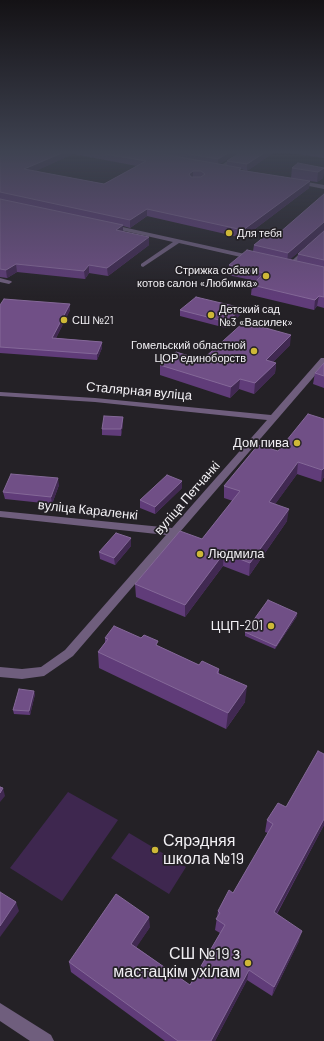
<!DOCTYPE html>
<meta charset="utf-8">
<style>
body{margin:0}
canvas{display:block;background:#242126}
</style>
<canvas width="324" height="1041"></canvas>
<script>
const context = document.querySelector('canvas').getContext('2d');
context.lineJoin = 'round';
function fillPath(path, color) {
  context.fillStyle = color;
  context.fill(path, 'evenodd');
}
function shape(rows) {
  const path = new Path2D();
  for (const r of rows) {
    path.moveTo(r[0], r[1]);
    for (let i = 2; i < r.length; i += 2) path.lineTo(r[i], r[i + 1]);
  }
  return path;
}
function trace(path, color, width, dash) {
  context.strokeStyle = color;
  context.lineWidth = width;
  context.lineCap = dash ? 'butt' : 'round';
  context.setLineDash(dash || []);
  context.stroke(path);
}
function write(font, color, halo, rows, align = 'center') {
  context.font = font + ' Barlow,sans-serif';
  context.lineWidth = 3.5;
  context.setLineDash([]);
  context.textBaseline = 'middle';
  context.strokeStyle = halo;
  context.fillStyle = color;
  for (const [text, x, y, turn = 0] of rows) {
    context.save();
    context.translate(x, y);
    context.rotate((+turn || 0) * Math.PI / 180);
    context.textAlign = isNaN(turn) ? turn : align;
    if (halo) context.strokeText(text, 0, 0);
    context.fillText(text, 0, 0);
    context.restore();
  }
}
const green = shape([
 [68,792,118,820,62,901,10,868],
 [129,833,186,867,169,894,111,858]
]);
const minor = shape([
 [241,153,246,153,221,169,216,168,241,153],
 [296,180,324,185,324,189,294,183,294,181,296,180],
 [109,224,254,256,257,258,254,260,179,243,143,267,141,266,141,264,173,242,107,227,106,226,109,224],
 [324,232,324,237,291,267,287,267,287,265,324,232],
 [0,278,11,281,12,282,9,284,0,282,0,278],
 [321,358,324,358,324,365,73,656,44,676,22,679,0,677,0,667,22,669,41,667,65,650,166,535,0,517,0,511,172,528,267,420,95,402,0,396,0,392,95,398,271,415,321,358],
 [0,1003,51,1035,54,1041,30,1041,0,1021,0,1003]
]);
const wall = shape([
 [0,153,238,153,219,164,227,166,227,161,239,153,273,153,247,171,241,169,241,170,291,178,292,168,324,168,323,178,317,182,310,181,309,188,243,238,147,216,130,228,123,226,123,231,149,245,108,276,89,273,85,279,17,272,7,278,0,277],
 [73,154,137,166,104,184,35,171],
 [290,153,324,153,324,158],
 [324,231,324,308,317,306,314,310,251,295,252,285,256,281,228,275,229,265,253,251,254,245,278,234,324,231,290,259,297,261,298,254],
 [70,304,70,310,56,338,102,342,102,348,97,360,0,353,0,305],
 [180,310,241,314,226,328,180,316],
 [290,345,273,362,276,363,275,373,254,394,239,389,230,398,160,375,160,365,202,360],
 [324,363,324,388,313,384,315,373],
 [123,417,123,424,121,436,102,435,102,429],
 [324,419,324,477,321,482,297,474,275,504,287,521,249,576,223,566,185,617,136,597,135,584,202,539,233,501,224,498,224,486,278,451],
 [59,485,52,504,5,499,3,492],
 [182,488,155,514,140,508,140,500],
 [131,546,115,565,100,559,99,552],
 [297,616,275,649,245,636,245,632],
 [105,638,158,646,199,665,219,669,219,674,245,702,226,729,99,668,98,652,105,643],
 [35,694,30,715,14,714,13,710],
 [324,754,324,825,277,914,299,941,272,996,247,980,215,1041,165,1041,71,972,69,962,150,927,136,947,190,985,220,933,215,930,218,911,233,893,268,833,265,832,267,820,286,807]
]);
const shadedWall = shape([
 [62,153,73,153,73,154,25,176,24,169],
 [228,153,238,153,218,165,218,159],
 [264,153,273,153,247,171,247,164],
 [324,168,323,178,317,182,318,172],
 [193,171,193,178,189,181,189,174],
 [310,181,309,188,243,238,243,230],
 [147,209,147,216,130,228,130,220],
 [324,222,324,231,287,262,288,253],
 [123,225,123,233,116,230],
 [149,237,149,245,108,276,107,268],
 [16,264,17,272,7,278,6,270],
 [89,265,89,273,85,279,84,271],
 [319,296,317,306,314,310,315,300],
 [70,304,70,310,53,344,52,338],
 [242,308,241,314,226,328,227,322],
 [291,335,290,345,265,370,266,360],
 [102,342,102,348,97,360,97,354],
 [276,363,275,373,254,394,255,383],
 [240,379,239,389,230,398,231,387],
 [123,417,123,424,121,436,121,429],
 [298,462,297,474,268,514,269,502],
 [324,468,324,477,321,482,322,470],
 [58,478,59,485,52,504,51,497],
 [182,481,182,488,155,514,155,507],
 [289,509,287,521,249,576,250,563],
 [131,538,131,546,115,565,114,558],
 [224,553,223,566,185,617,185,605],
 [297,613,297,616,275,649,276,646],
 [247,686,245,702,226,729,228,713],
 [34,691,35,694,30,715,29,711],
 [3,788,5,796,0,802,0,793],
 [324,819,324,825,272,922,274,912],
 [16,902,19,911,0,937,0,926],
 [149,917,150,927,132,954,131,944],
 [302,931,299,941,272,996,274,987],
 [249,970,247,980,215,1041,211,1041]
]);
const building = shape([
 [0,153,62,153,24,169,104,184,146,161,100,153,157,153,241,168,239,170,310,181,243,230,147,209,130,220,0,192,0,153],
 [193,171,201,171,205,174,201,177,191,177,189,174,193,171],
 [185,153,228,153,218,159,185,153],
 [239,153,264,153,247,164,227,161,239,153],
 [298,163,324,168,318,172,292,168,298,163],
 [324,194,324,222,288,253,254,245,270,232,278,234,324,194],
 [0,199,123,225,116,230,149,237,107,268,89,265,84,271,16,264,6,270,0,269,0,199],
 [324,231,324,260,298,254,324,231],
 [247,250,324,267,324,297,319,296,315,300,252,285,264,273,229,265,247,250],
 [196,297,242,308,227,322,180,310,196,297],
 [4,299,70,304,52,338,102,342,97,354,0,347,0,305,4,299],
 [244,322,291,335,266,360,276,363,255,383,240,379,231,387,160,365,176,352,202,360,244,322],
 [324,363,324,376,315,373,324,363],
 [308,414,324,419,324,468,322,470,298,462,269,502,289,509,250,563,224,553,185,605,135,584,180,531,202,539,240,491,224,486,258,445,278,451,308,414],
 [104,416,123,417,121,429,102,429,104,416],
 [11,474,58,478,51,497,3,492,11,474],
 [167,475,182,481,155,507,140,500,167,475],
 [116,533,131,538,114,558,99,552,116,533],
 [268,600,297,613,276,646,245,632,268,600],
 [114,626,141,638,144,635,158,641,156,645,199,665,202,661,219,669,217,673,247,686,228,713,98,652,108,639,105,638,114,626],
 [19,689,34,691,29,711,13,710,19,689],
 [318,751,324,754,324,819,274,912,302,931,274,987,249,970,211,1041,178,1041,69,962,116,894,149,917,131,944,190,985,225,925,216,919,220,913,218,911,229,890,233,893,273,824,267,820,278,803,286,807,318,751],
 [0,787,3,788,0,793,0,787],
 [0,892,16,902,0,926,0,892]
]);
const markers = [
 [229,233,4,"#ceb837"],
 [266,276,4,"#ceb837"],
 [211,315,4,"#ceb837"],
 [64,320,4,"#ceb837"],
 [254,351,4,"#ceb837"],
 [297,443,4,"#ceb837"],
 [200,554,4,"#ceb837"],
 [271,626,4,"#ceb837"],
 [155,850,4,"#ceb837"],
 [248,963,4,"#ceb837"]
];
const farPoinames = [
 ["Для тебя",237,233],
 ["Стрижка собак и",258,270,"right"],
 ["котов салон «Любимка»",258,283,"right"],
 ["Детский сад",219,309],
 ["№3 «Василек»",219,322],
 ["СШ №21",72,320],
 ["Гомельский областной",246,345,"right"],
 ["ЦОР единоборств",246,358,"right"]
];
const streetNames = [
 ["Сталярная вуліца",139,391,5],
 ["вуліца Петчанкі",187,498,-49],
 ["вуліца Караленкі",88,510,6]
];
const poiNames = [
 ["Дом пива",289,443],
 ["Людмила",208,554,"left"],
 ["ЦЦП-201",263,626]
];
const nearPoinames = [
 ["Сярэдняя",163,841],
 ["школа №19",163,859],
 ["СШ №19 з",240,954,"right"],
 ["мастацкім ухілам",240,972,"right"]
];
fillPath(green, '#3e274f');
fillPath(minor, '#6f5e7d');
fillPath(wall, '#603c79');
fillPath(shadedWall, '#412952');
fillPath(building, '#704f86');
trace(building, '#846898', 1);
const sky = context.createLinearGradient(0, 0, 0, 299);
sky.addColorStop(0, '#141215');
sky.addColorStop(0.51, '#3f4352');
sky.addColorStop(1, '#3f435200');
context.fillStyle = sky;
context.fillRect(0, 0, 324, 299);
for (const [x, y, r, color] of markers) {
  const dot = new Path2D();
  dot.arc(x, y, r, 0, 2 * Math.PI);
  context.fillStyle = color;
  context.fill(dot);
  trace(dot, '#242126', 1.5);
}
write('11px', '#f2f0f4', '#242126', farPoinames, 'left');
write('13px', '#f2f0f4', '#242126', streetNames);
write('13px', '#f2f0f4', '#242126', poiNames, 'right');
write('16px', '#f2f0f4', '#242126', nearPoinames, 'left');
</script>
